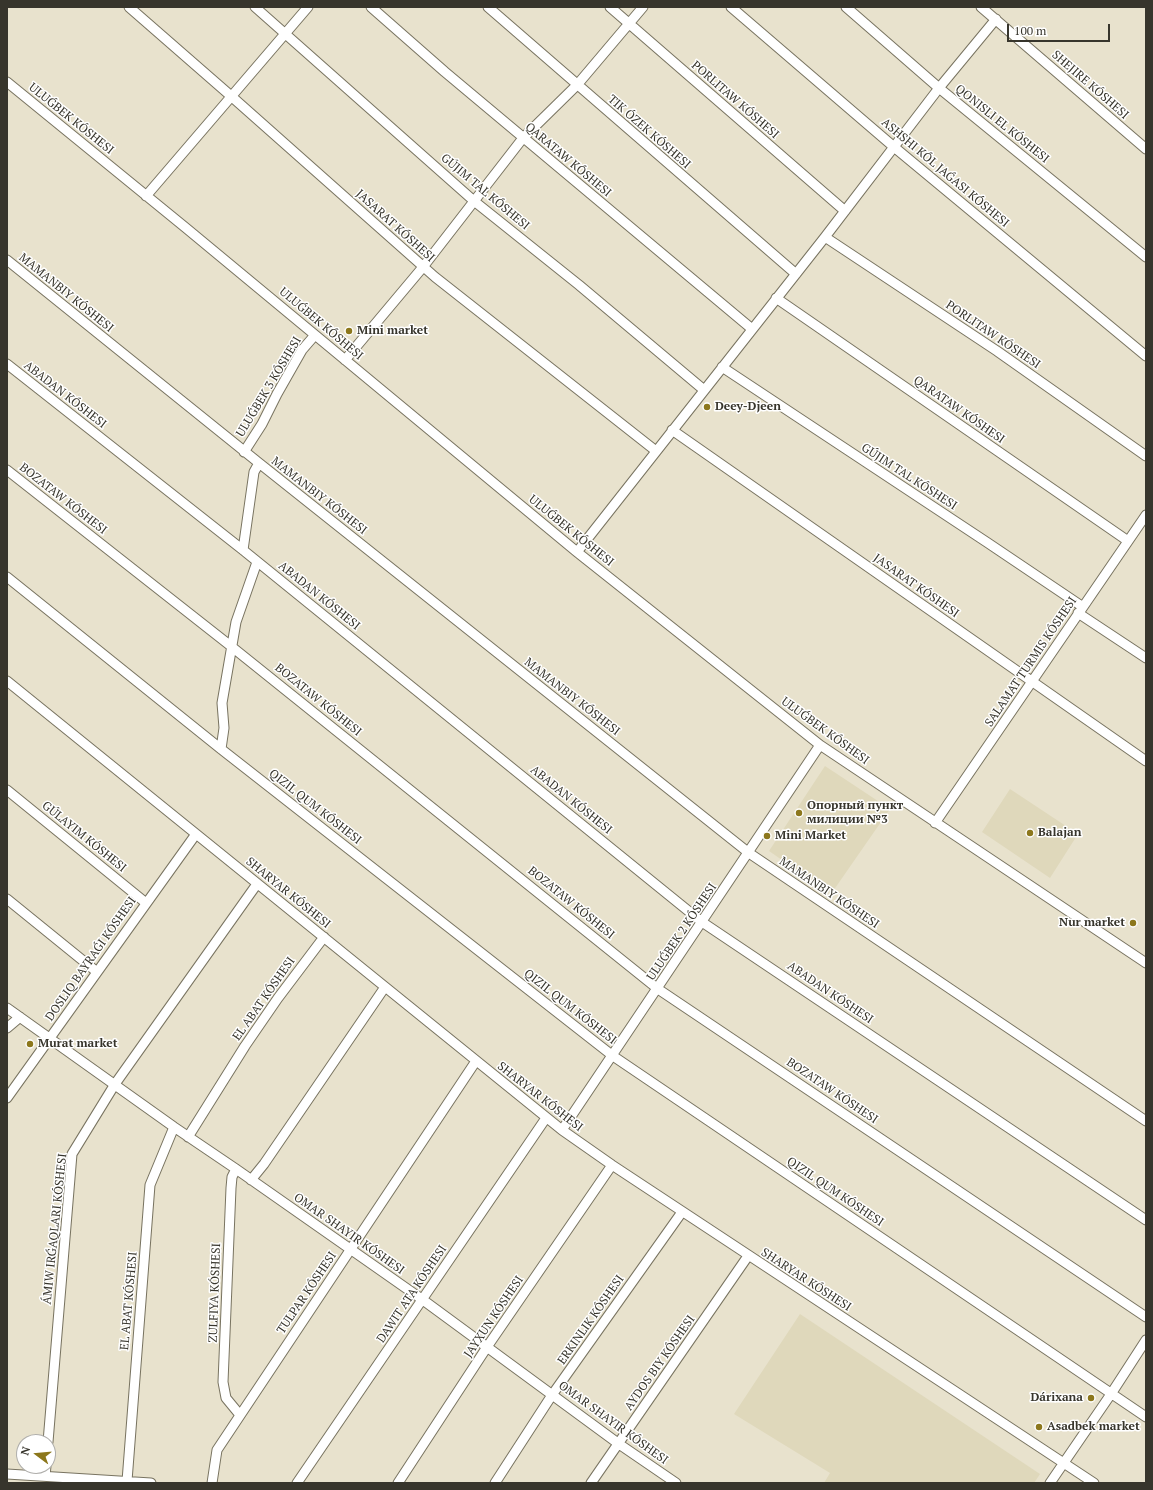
<!DOCTYPE html>
<meta charset="utf-8">
<style>
body{margin:0}
#map{position:relative;width:1153px;height:1490px;overflow:hidden;background:#e8e2cd;font-family:"PT Serif",serif}
canvas{display:block}
.frame{position:absolute;inset:0;border:8px solid #37352c;pointer-events:none}
.north{position:absolute;left:16px;top:1434px;width:40px;height:40px;box-sizing:border-box;background:#fff;border:1px solid #afaeab;border-radius:50%;rotate:286deg;font-size:11px;font-weight:700;line-height:16px;text-align:center;color:#37352c}
.north::after{content:'';display:block;margin:auto;width:14px;height:18px;background:#8c771c;clip-path:polygon(50% 0,100% 100%,50% 72%,0 100%)}
.scale{position:absolute;left:1007px;top:24px;width:103px;height:18px;box-sizing:border-box;border:2px solid #37352c;border-top:0;padding-left:5px;font-size:12px;line-height:14px;white-space:nowrap;color:#37352c;-webkit-text-stroke:3px #fff;paint-order:stroke}
</style>
<div id="map">
<canvas width="1153" height="1490"></canvas>
<div class="frame"></div>
<div class="north">N</div>
<div class="scale">100 m</div>
</div>
<script>
const context = document.querySelector('canvas').getContext('2d');
context.lineJoin = 'round';
function fillPath(path, color) {
  context.fillStyle = color;
  context.fill(path, 'evenodd');
}
function shape(rows) {
  const path = new Path2D();
  for (const r of rows) {
    path.moveTo(r[0], r[1]);
    for (let i = 2; i < r.length; i += 2) path.lineTo(r[i], r[i + 1]);
  }
  return path;
}
function trace(path, color, width, dash) {
  context.strokeStyle = color;
  context.lineWidth = width;
  context.lineCap = dash ? 'butt' : 'round';
  context.setLineDash(dash || []);
  context.stroke(path);
}
function write(font, color, halo, rows, align = 'center') {
  context.font = font + ' "PT Serif",serif';
  context.lineWidth = 3;
  context.setLineDash([]);
  context.textBaseline = 'middle';
  context.strokeStyle = halo;
  context.fillStyle = color;
  for (const [text, x, y, turn = 0] of rows) {
    context.save();
    context.translate(x, y);
    context.rotate((+turn || 0) * Math.PI / 180);
    context.textAlign = isNaN(turn) ? turn : align;
    if (halo) context.strokeText(text, 0, 0);
    context.fillText(text, 0, 0);
    context.restore();
  }
}
const built = shape([
 [825,766,890,809,831,894,769,851],
 [1010,789,1078,834,1050,878,982,832],
 [800,1314,1040,1474,1034,1483,824,1483,830,1473,734,1414]
]);
const minor = shape([
 [129,7,231,96,435,277,656,451],
 [255,7,474,201,579,285,704,390],
 [371,7,445,72,752,329],
 [488,7,796,274],
 [610,7,845,211],
 [731,7,894,147,1146,356],
 [846,7,939,88,1146,257],
 [981,7,1146,149],
 [7,82,186,228,577,552,820,745,1146,963],
 [146,196,308,7],
 [825,237,997,351,1146,456],
 [7,260,259,463,749,853,1146,1121],
 [776,298,1128,541],
 [345,360,423,267,523,138,577,85,643,7],
 [7,364,243,550,702,922,1146,1220],
 [722,367,988,543,1083,607],
 [672,430,1146,761],
 [244,452,262,424,277,394,302,350,315,335],
 [7,470,232,647,658,989,1146,1317],
 [243,550,254,472,259,463],
 [577,552,825,237,939,88,996,19],
 [7,577,221,749,613,1056,1146,1417],
 [1078,613,1146,658],
 [7,681,562,1130,612,1165,1094,1483],
 [221,749,224,728,222,703,236,622,257,562],
 [7,790,146,903],
 [935,823,1146,515],
 [7,899,97,972],
 [7,1008,174,1127,236,1169,423,1300,619,1444,676,1483],
 [7,1028,20,1017],
 [7,1098,196,834],
 [562,1130,820,745],
 [188,1137,245,1046,278,998,324,937],
 [236,1169,232,1177,231,1188,223,1382,226,1398,240,1415],
 [251,1180,264,1164,385,987],
 [48,1442,72,1154,115,1084,257,884],
 [7,1474,151,1483],
 [45,1476,46,1466],
 [127,1481,150,1185,174,1127],
 [212,1483,217,1450,476,1061],
 [297,1483,546,1118],
 [398,1483,487,1347,612,1165],
 [495,1483,552,1395,682,1212],
 [591,1483,748,1256],
 [1050,1483,1111,1394,1146,1340]
]);
const markers = [
 [349,331,4,"#8c771c"],
 [707,407,4,"#8c771c"],
 [799,813,4,"#8c771c"],
 [1030,833,4,"#8c771c"],
 [767,836,4,"#8c771c"],
 [1133,923,4,"#8c771c"],
 [30,1044,4,"#8c771c"],
 [1091,1398,4,"#8c771c"],
 [1039,1427,4,"#8c771c"]
];
const streetNames = [
 ["SHEJIRE KÓSHESI",1090,85,41],
 ["PORLITAW KÓSHESI",735,100,41],
 ["ULUǴBEK KÓSHESI",71,119,39],
 ["QONISLI EL KÓSHESI",1002,124,39],
 ["TIK ÓZEK KÓSHESI",649,132,41],
 ["QARATAW KÓSHESI",568,160,40],
 ["ASHSHI KÓL JAǴASI KÓSHESI",945,173,40],
 ["GÚJIM TAL KÓSHESI",485,192,40],
 ["JASARAT KÓSHESI",395,226,42],
 ["MAMANBIY KÓSHESI",66,293,39],
 ["ULUǴBEK KÓSHESI",321,324,40],
 ["PORLITAW KÓSHESI",993,335,34],
 ["ULUǴBEK 3 KÓSHESI",269,387,-59],
 ["ABADAN KÓSHESI",65,395,38],
 ["QARATAW KÓSHESI",959,410,35],
 ["GÚJIM TAL KÓSHESI",909,477,33],
 ["MAMANBIY KÓSHESI",319,496,38],
 ["BOZATAW KÓSHESI",63,499,38],
 ["ULUǴBEK KÓSHESI",571,531,39],
 ["JASARAT KÓSHESI",916,586,35],
 ["ABADAN KÓSHESI",319,596,39],
 ["SALAMAT TURMIS KÓSHESI",1031,662,-56],
 ["MAMANBIY KÓSHESI",572,697,38],
 ["BOZATAW KÓSHESI",318,700,39],
 ["ULUǴBEK KÓSHESI",825,731,36],
 ["ABADAN KÓSHESI",571,800,39],
 ["QIZIL QUM KÓSHESI",315,807,38],
 ["GÚLAYIM KÓSHESI",84,837,39],
 ["SHARYAR KÓSHESI",288,893,39],
 ["MAMANBIY KÓSHESI",829,893,34],
 ["BOZATAW KÓSHESI",571,903,39],
 ["ULUǴBEK 2 KÓSHESI",682,932,-56],
 ["DOSLIQ BAYRAǴI KÓSHESI",91,959,-55],
 ["ABADAN KÓSHESI",830,993,34],
 ["EL ABAT KÓSHESI",264,999,-55],
 ["QIZIL QUM KÓSHESI",570,1007,38],
 ["BOZATAW KÓSHESI",832,1091,34],
 ["SHARYAR KÓSHESI",540,1097,38],
 ["QIZIL QUM KÓSHESI",835,1192,34],
 ["ÁMIW IRǴAQLARI KÓSHESI",55,1229,-84],
 ["OMAR SHAYIR KÓSHESI",349,1234,35],
 ["SHARYAR KÓSHESI",806,1280,33],
 ["ZULFIYA KÓSHESI",215,1293,-88],
 ["TULPAR KÓSHESI",307,1293,-56],
 ["DAWIT ATA KÓSHESI",412,1294,-56],
 ["EL ABAT KÓSHESI",129,1301,-85],
 ["JAYXUN KÓSHESI",494,1317,-56],
 ["ERKINLIK KÓSHESI",591,1320,-55],
 ["AYDOS BIY KÓSHESI",660,1363,-55],
 ["OMAR SHAYIR KÓSHESI",613,1423,36]
];
const poiNames = [
 ["Mini market",357,331],
 ["Deey-Djeen",715,407],
 ["Опорный пункт",807,806],
 ["милиции №3",807,820],
 ["Balajan",1038,833],
 ["Mini Market",775,836],
 ["Nur market",1125,923,"right"],
 ["Murat market",38,1044],
 ["Dárixana",1083,1398,"right"],
 ["Asadbek market",1047,1427]
];
fillPath(built, '#dfd8bb');
trace(minor, '#787360', 11);
trace(minor, '#fff', 9);
for (const [x, y, r, color] of markers) {
  const dot = new Path2D();
  dot.arc(x, y, r, 0, 2 * Math.PI);
  context.fillStyle = color;
  context.fill(dot);
  trace(dot, '#fff', 1.5);
}
write('12px', '#37352c', '#fff', streetNames);
write('bold 12px', '#37352c', '#fff', poiNames, 'left');
</script>
